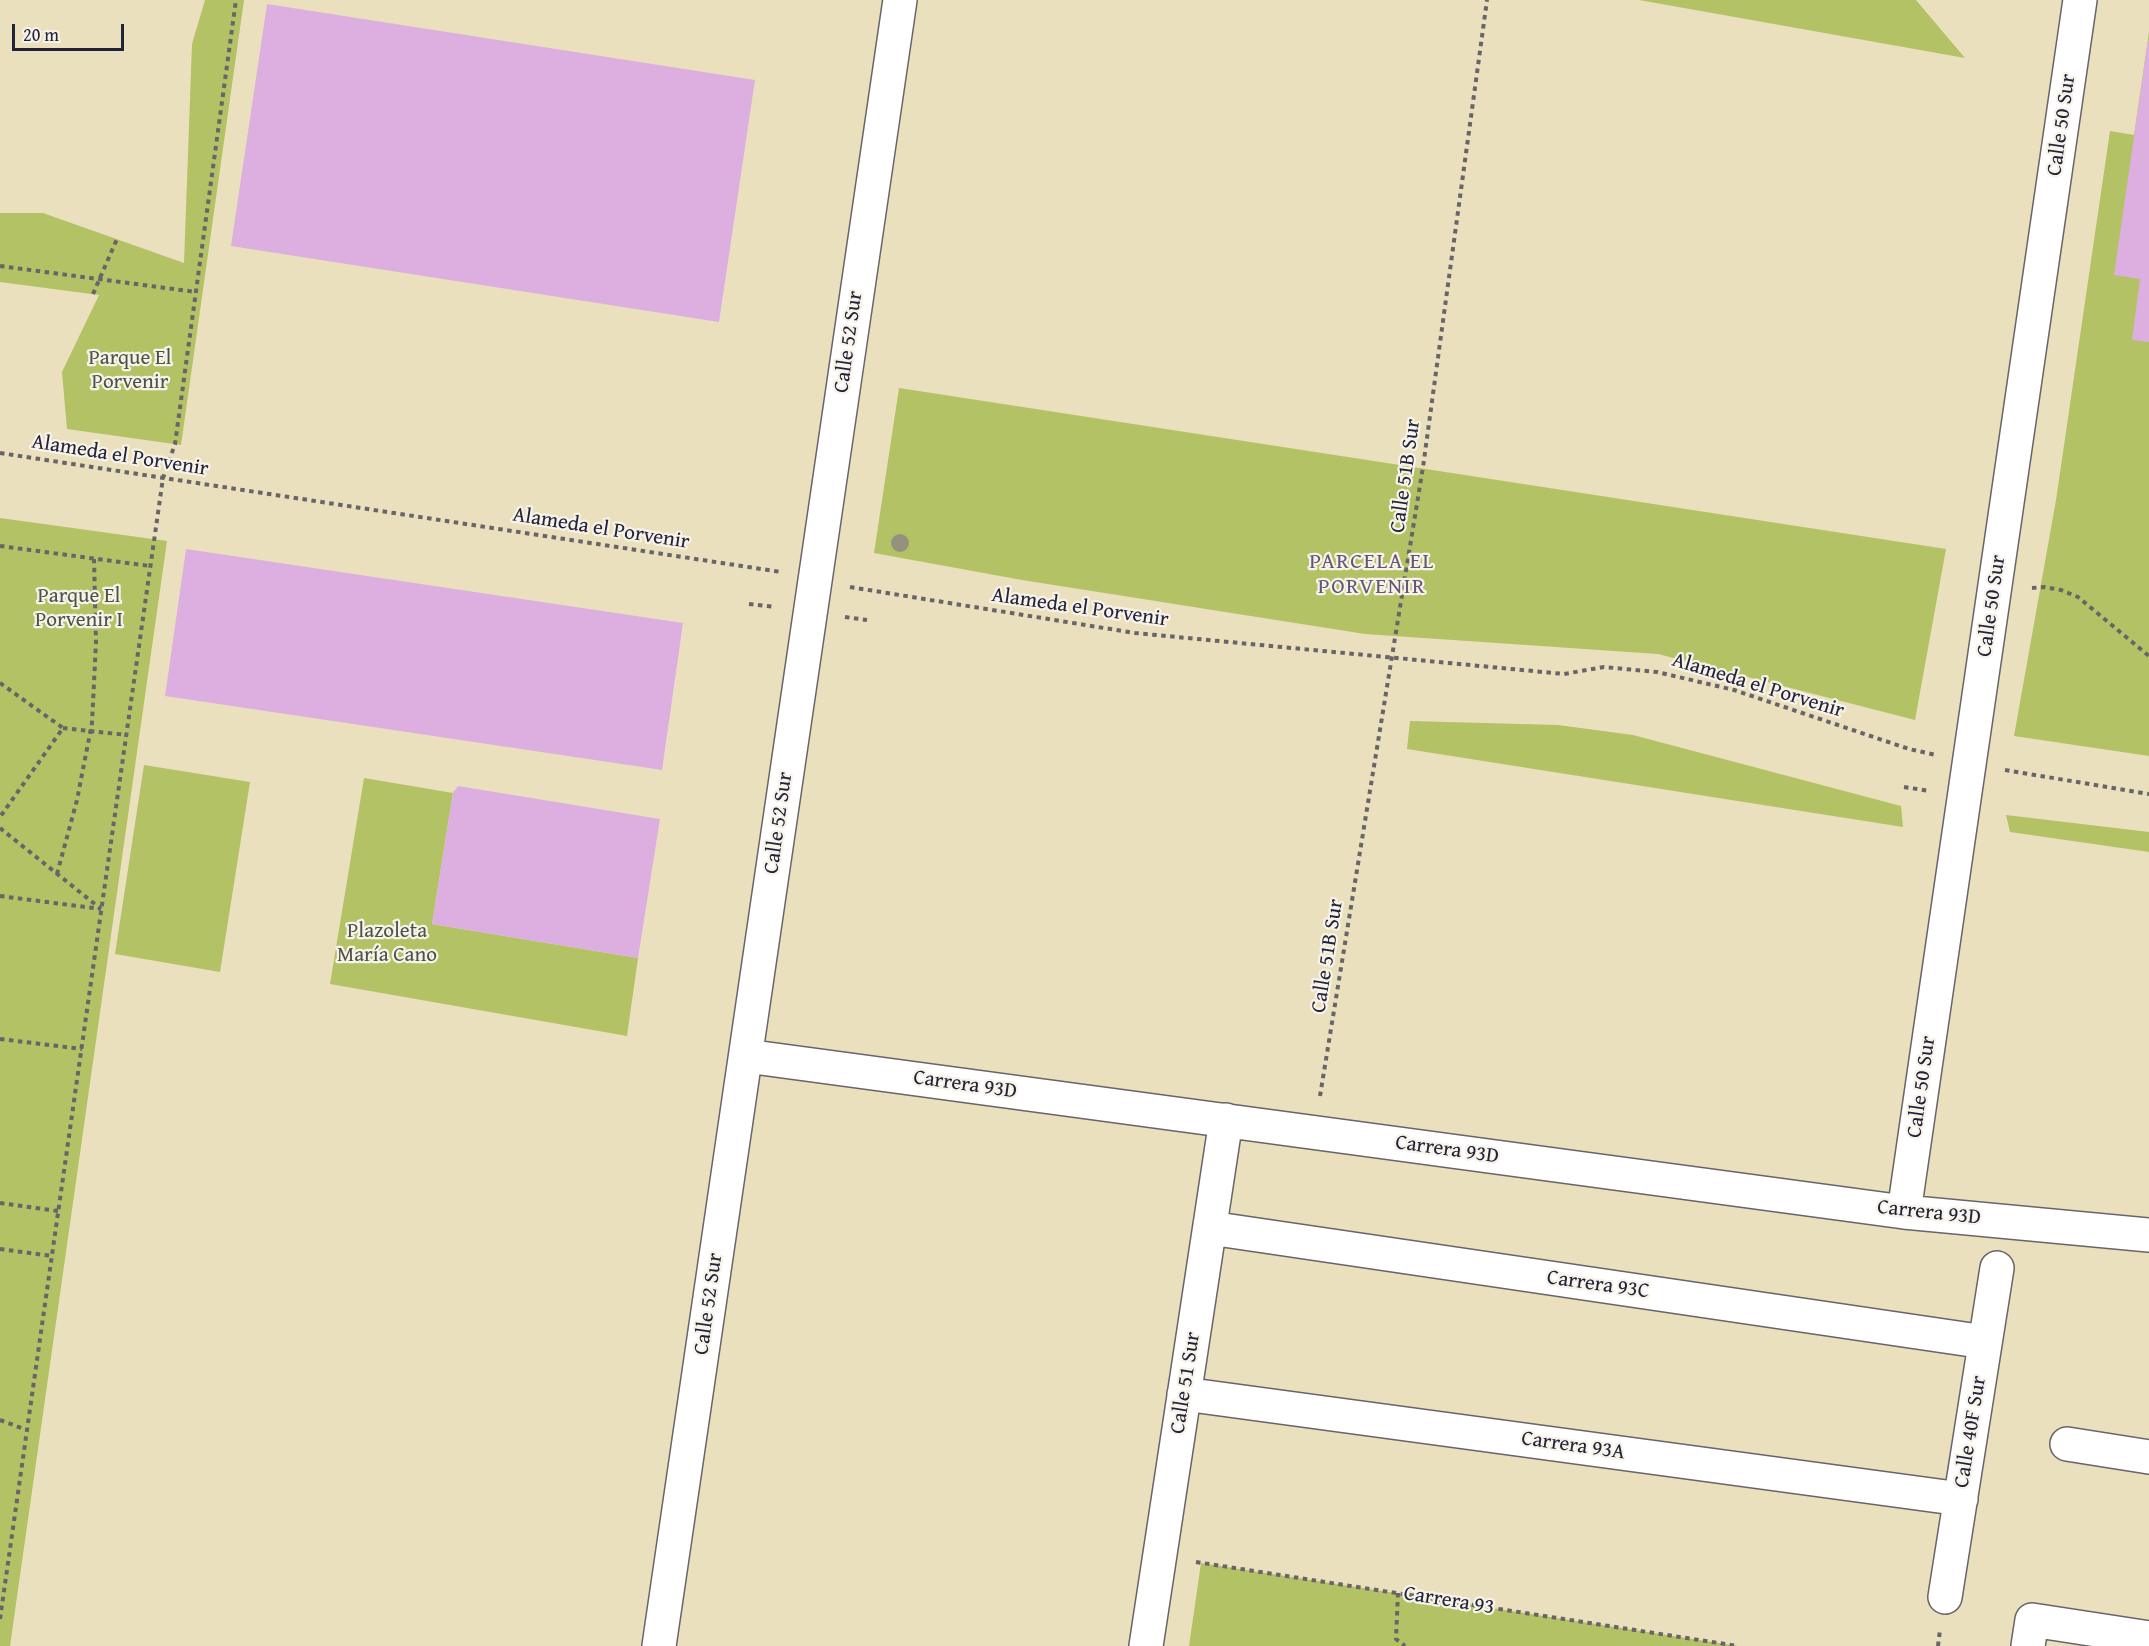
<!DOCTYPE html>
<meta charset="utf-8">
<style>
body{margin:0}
#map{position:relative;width:2149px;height:1646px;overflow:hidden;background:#ebe0bd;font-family:"Gentium Book Plus",serif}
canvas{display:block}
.scale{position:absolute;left:12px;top:24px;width:112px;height:27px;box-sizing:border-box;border:3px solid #22223b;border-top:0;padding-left:8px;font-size:18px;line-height:21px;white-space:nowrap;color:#22223b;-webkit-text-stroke:4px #f7f3e8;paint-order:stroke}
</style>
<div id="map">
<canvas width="2149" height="1646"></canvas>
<div class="scale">20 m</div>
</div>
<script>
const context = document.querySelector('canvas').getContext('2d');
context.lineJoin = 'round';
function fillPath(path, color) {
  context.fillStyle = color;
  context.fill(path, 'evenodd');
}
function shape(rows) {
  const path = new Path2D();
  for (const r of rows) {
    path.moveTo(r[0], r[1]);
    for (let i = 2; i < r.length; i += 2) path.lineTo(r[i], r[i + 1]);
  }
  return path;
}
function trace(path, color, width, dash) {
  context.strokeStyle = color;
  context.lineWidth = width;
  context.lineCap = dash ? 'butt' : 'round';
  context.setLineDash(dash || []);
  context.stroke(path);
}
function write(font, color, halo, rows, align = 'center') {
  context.font = font + ' "Gentium Book Plus",serif';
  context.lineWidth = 4.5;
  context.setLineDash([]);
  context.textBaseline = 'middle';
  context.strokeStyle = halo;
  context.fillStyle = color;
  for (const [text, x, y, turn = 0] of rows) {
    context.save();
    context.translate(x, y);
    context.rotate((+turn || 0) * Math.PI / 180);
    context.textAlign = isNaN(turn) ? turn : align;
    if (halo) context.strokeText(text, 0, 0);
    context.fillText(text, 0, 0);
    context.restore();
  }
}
const green = shape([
 [205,0,244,0,181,445,67,429,62,372,99,295,0,282,0,213,43,213,184,263,192,44],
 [1639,0,1916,0,1965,58],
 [2149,32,2149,756,2014,736,2056,500,2110,131,2134,135],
 [899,388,1946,549,1915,720,1658,654,1365,634,1022,580,874,553],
 [0,518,167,541,10,1646,0,1646],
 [1410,721,1558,725,1633,735,1901,806,1903,827,1407,749],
 [144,765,250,782,220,972,115,954],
 [364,778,453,793,432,924,638,958,627,1036,330,984],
 [2006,815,2149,832,2149,852,2010,832],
 [1201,1563,1738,1646,1189,1646]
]);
const building = shape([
 [267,4,755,80,719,322,231,246],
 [2148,40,2149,41,2149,342,2132,340,2140,279,2114,275],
 [186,549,683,623,662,770,165,696],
 [458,786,660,819,638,958,432,924,453,793]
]);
const path = shape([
 [0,266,196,292],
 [93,294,117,239],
 [0,453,781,572],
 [0,546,150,566],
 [850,587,1135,633,1564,674,1604,667,1657,672,1734,690,1909,749,1936,755],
 [2032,588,2044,587,2061,590,2078,597,2149,656],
 [749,604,775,607],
 [845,617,867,620],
 [0,683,63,728,0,817],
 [63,728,127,735],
 [2005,770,2149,794],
 [1904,787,1930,791],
 [0,828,101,909],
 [57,874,77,800,92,723,96,642,94,559],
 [0,896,101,909],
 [0,1039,82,1049],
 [1320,1096,1423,467,1487,0],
 [0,1203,58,1211],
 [0,1249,52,1256],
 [0,1420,27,1430],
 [1196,1562,1738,1646],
 [1398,1593,1396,1639,1405,1646],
 [0,1619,163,478,175,444,236,0],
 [1938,1646,1940,1630]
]);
const minor = shape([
 [746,1056,1904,1212,2149,1235],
 [1904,1212,2080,0],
 [1210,1228,1985,1342],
 [1184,1394,1961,1499],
 [2067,1444,2149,1457],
 [1945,1597,1997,1268],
 [659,1646,900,0],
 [1146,1646,1226,1120],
 [2028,1646,2032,1620,2149,1638]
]);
const trees = [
 [900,543]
];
const streetNames = [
 ["Calle 50 Sur",2062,125,-82],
 ["Calle 52 Sur",849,342,-82],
 ["Alameda el Porvenir",120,456,9],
 ["Calle 51B Sur",1406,476,-82],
 ["Alameda el Porvenir",601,529,9],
 ["Calle 50 Sur",1992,606,-82],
 ["Alameda el Porvenir",1080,608,8],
 ["Alameda el Porvenir",1758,686,17],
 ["Calle 52 Sur",779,823,-82],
 ["Calle 51B Sur",1328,956,-81],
 ["Carrera 93D",965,1085,8],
 ["Calle 50 Sur",1922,1087,-82],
 ["Carrera 93D",1447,1150,8],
 ["Carrera 93D",1929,1213,6],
 ["Carrera 93C",1598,1285,8],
 ["Calle 52 Sur",709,1304,-82],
 ["Calle 51 Sur",1186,1383,-81],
 ["Calle 40F Sur",1971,1432,-81],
 ["Carrera 93A",1573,1446,8],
 ["Carrera 93",1449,1601,9]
];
const parkNames = [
 ["Parque El",130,359],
 ["Porvenir",130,383],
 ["Parque El",79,597],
 ["Porvenir I",79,621],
 ["Plazoleta",387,932],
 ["María Cano",387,956]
];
const neighbourhoodNames = [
 ["PARCELA EL",1372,562],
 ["PORVENIR",1372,587]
];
fillPath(green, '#b2c265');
fillPath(building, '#dcafe0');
trace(minor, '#686468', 36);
trace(path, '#686468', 4, [4.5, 4.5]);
trace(minor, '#fff', 33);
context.fillStyle = '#94927d';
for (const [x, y] of trees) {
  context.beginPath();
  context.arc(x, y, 9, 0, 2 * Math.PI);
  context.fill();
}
write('21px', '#22223b', '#f7f3e8', streetNames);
write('21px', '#4d5248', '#f7f3e8', parkNames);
context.letterSpacing = '1.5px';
write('22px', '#635375', '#f7f3e8', neighbourhoodNames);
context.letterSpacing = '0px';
</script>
